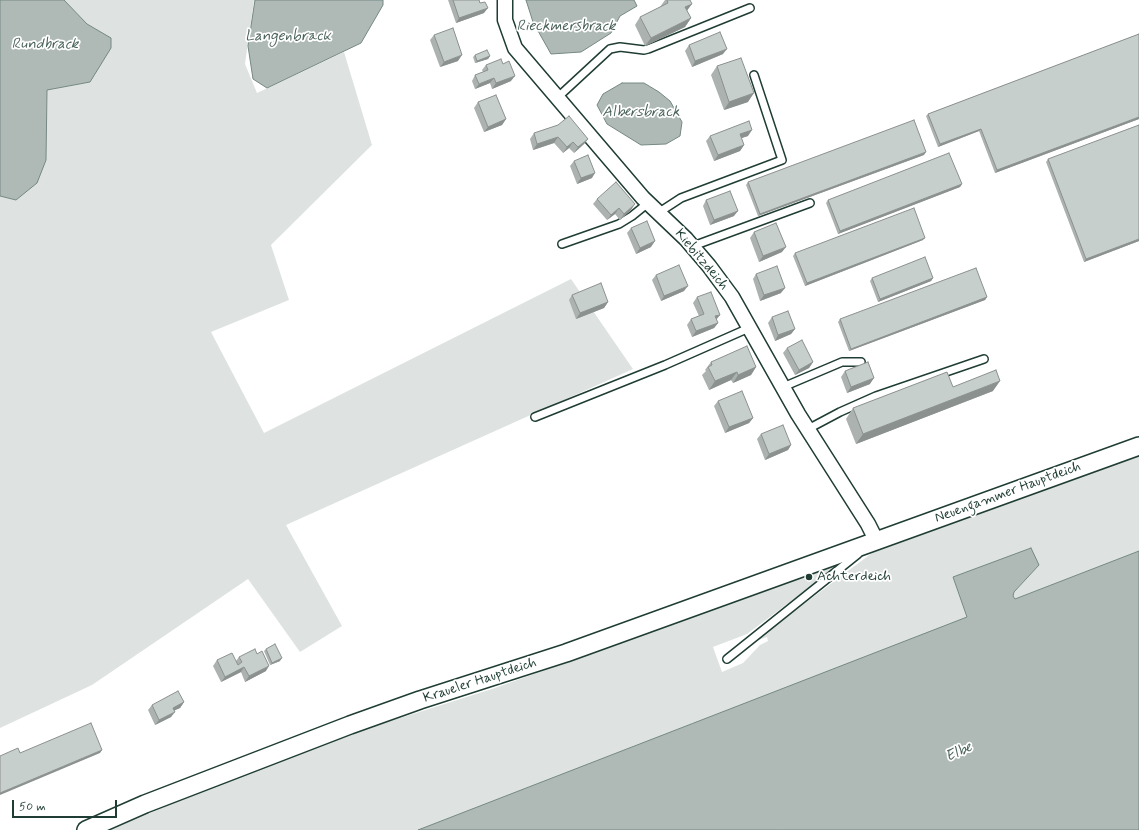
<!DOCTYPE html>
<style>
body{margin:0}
#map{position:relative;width:1139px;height:830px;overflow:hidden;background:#fff;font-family:Mynerve,sans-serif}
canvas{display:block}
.scale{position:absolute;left:12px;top:800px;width:105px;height:18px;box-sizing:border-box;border:2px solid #1f3d34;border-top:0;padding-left:5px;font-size:12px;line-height:14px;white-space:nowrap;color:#1f3d34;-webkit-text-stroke:3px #fff;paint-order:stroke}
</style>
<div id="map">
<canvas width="1139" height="830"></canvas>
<div class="scale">50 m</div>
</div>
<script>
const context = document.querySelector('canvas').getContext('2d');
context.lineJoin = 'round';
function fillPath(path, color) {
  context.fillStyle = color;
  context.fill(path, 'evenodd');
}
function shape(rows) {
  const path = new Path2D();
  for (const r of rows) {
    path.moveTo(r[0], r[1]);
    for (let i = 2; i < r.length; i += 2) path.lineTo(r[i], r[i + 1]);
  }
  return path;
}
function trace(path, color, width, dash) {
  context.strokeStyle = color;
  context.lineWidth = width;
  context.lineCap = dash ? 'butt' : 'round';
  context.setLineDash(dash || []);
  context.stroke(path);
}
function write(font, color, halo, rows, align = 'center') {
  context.font = font + ' Mynerve,sans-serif';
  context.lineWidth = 3.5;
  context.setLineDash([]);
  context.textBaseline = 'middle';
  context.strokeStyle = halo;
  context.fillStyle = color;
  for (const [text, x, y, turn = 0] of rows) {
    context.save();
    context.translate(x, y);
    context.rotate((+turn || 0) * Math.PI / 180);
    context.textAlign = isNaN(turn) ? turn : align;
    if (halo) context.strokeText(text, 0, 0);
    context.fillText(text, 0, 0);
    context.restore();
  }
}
const green = shape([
 [64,0,254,0,245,64,257,93,344,52,372,145,271,245,289,300,211,332,264,433,571,279,633,369,286,525,342,626,300,652,248,579,92,685,0,728,0,196,16,200,46,160,47,90,90,82,111,39,87,24],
 [1139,456,1139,551,1015,599,1013,596,1014,592,1039,565,953,577,968,617,418,830,110,830,202,791,356,732,495,688,842,563,747,634,713,647,722,672,743,663,760,645,768,641,767,637,753,642,872,553]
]);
const water = shape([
 [0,0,64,0,87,24,111,38,111,48,90,82,47,90,46,160,37,183,16,200,0,196,0,0],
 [255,0,383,0,383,5,361,43,267,88,253,79,248,46,255,0],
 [526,0,634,0,637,6,620,16,611,33,581,52,551,54,533,22,526,0],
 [622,83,644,83,659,92,670,101,682,122,680,136,666,144,641,145,607,124,597,105,603,94,622,83],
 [1031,548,1039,565,1014,592,1013,596,1015,599,1139,551,1139,830,418,830,967,617,953,577,1031,548]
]);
const service = shape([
 [557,98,610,49,620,47,644,50,648,49,750,8],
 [658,213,681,198,782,160,754,75],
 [562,244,619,224,632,216,648,203],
 [693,246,810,203],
 [783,387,842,362,861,362],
 [535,417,665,365,749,328],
 [808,429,840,412,876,396,984,359],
 [727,659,858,554]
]);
const minor = shape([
 [505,0,505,20,515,48,643,198,686,239,709,266,732,297,798,414,868,524,876,540]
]);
const tertiary = shape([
 [86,830,145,804,350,725,420,700,566,653,1139,446]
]);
const wall = shape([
 [448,0,479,0,484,13,456,23],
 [665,0,690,0,687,11,691,18,685,27,645,46,635,25,640,17,660,7],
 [1139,34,1139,119,995,173,979,131,938,147,926,116,928,114],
 [434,35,458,61,440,67,430,40],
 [689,45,723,54,692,67,685,51],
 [475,55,490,56,488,59,475,63,473,57],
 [486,65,511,81,492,89,490,83,475,89,472,81,475,75,483,72,482,70],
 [717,66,748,102,724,110,711,75],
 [478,102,506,119,502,125,484,132,474,108],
 [534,133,588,139,584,144,574,153,569,148,563,153,554,143,533,150,530,139],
 [710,136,748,136,741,138,744,145,740,151,714,161,706,141],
 [924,155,758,216,746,185,748,182],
 [1048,159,1139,241,1084,262,1046,162],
 [574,161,592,178,577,184,570,166],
 [962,184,960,187,838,234,826,203,828,200],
 [597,199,631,210,620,220,615,214,607,220,593,204],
 [706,200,734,216,710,225,703,206],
 [631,228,651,247,636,254,627,233],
 [754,232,782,252,759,262,750,238],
 [923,240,805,286,793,256,795,253],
 [756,274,781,293,760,301,753,279],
 [656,275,684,291,661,301,652,280],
 [872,278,933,278,931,281,878,302,870,281],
 [572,295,608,302,604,308,576,319,569,300],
 [697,297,720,315,716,319,718,323,714,328,692,337,687,325,691,319,699,316,693,303],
 [987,297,985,300,849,351,838,322,840,319],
 [772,317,795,329,791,334,775,341,768,323],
 [787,348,813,362,809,368,795,375,783,353],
 [711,362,756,367,751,375,733,383,731,380,709,390,702,375,706,371,705,370],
 [845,371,870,384,847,393,841,377],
 [953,387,993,391,856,444,846,419,853,408],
 [718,401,753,418,749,423,725,433,714,406],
 [761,434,791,445,788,450,765,460,757,439],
 [266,649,280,661,270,665,264,651],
 [239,657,266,671,245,682,241,672,221,682,213,666,217,660,236,661],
 [184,702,180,708,174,710,171,717,155,725,148,710,152,705]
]);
const shadedWall = shape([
 [692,4,686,12,685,7],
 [488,8,484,13,456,23,459,18],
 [691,18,685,27,645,46,651,38],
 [727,49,723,54,692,67,695,61],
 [462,55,458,61,440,67,444,62],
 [490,56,488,59,475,63,477,61],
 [515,76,511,81,492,89,496,83],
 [494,78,490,83,475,89,479,84],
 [754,93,748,102,724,110,729,102],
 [1139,117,1139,119,995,173,997,170],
 [506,119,502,125,484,132,488,127],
 [981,129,979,131,938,147,940,144],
 [752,130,748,136,736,140,740,134],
 [558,137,554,143,533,150,537,144],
 [588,139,584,144,574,153,578,147],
 [573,142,569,148,563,153,567,147],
 [744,145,740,151,714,161,718,155],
 [926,152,924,155,758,216,760,214],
 [595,173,592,178,577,184,581,178],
 [962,184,960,187,838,234,840,231],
 [635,204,631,210,620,220,624,214],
 [619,208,615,214,607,220,611,215],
 [738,211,734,216,710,225,714,220],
 [925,238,923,240,805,286,807,283],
 [1139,239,1139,241,1084,262,1086,259],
 [655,241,651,247,636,254,640,248],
 [786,247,782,252,759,262,763,256],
 [933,278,931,281,878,302,880,299],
 [688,286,684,291,661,301,664,296],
 [785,288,781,293,760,301,764,295],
 [987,297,985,300,849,351,851,349],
 [608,302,604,308,576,319,580,313],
 [720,315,716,320,715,316],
 [718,323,714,328,692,337,696,331],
 [795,329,791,334,775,341,778,335],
 [813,362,809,368,795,375,799,370],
 [756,367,751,375,733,383,738,375],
 [737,372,731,380,709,390,715,381],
 [874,378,870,384,847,393,851,387],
 [1000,381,993,391,856,444,863,434],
 [753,418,749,423,725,433,729,427],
 [791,445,788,450,765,460,769,454],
 [282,658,280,661,270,665,272,663],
 [269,666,266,671,245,682,249,676],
 [244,667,241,672,221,682,225,677],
 [184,702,180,708,169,713,173,708],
 [175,712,171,717,155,725,159,720],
 [102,750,100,753,0,795,0,793]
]);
const building = shape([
 [453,0,479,0,480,3,485,2,488,8,459,18,453,0],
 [667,0,690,0,692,4,685,7,691,18,651,38,640,17,668,3,667,0],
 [453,28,462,55,444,62,434,35,453,28],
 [720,32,727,49,695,61,689,45,720,32],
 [1139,34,1139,117,997,170,981,129,940,144,928,114,1139,34],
 [487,50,490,56,477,61,475,55,487,50],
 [741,58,754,93,729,102,717,66,741,58],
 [501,59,503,64,509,61,515,76,496,83,494,78,479,84,475,75,488,70,486,65,501,59],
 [496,95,506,119,488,127,478,102,496,95],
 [569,116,588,139,578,147,573,142,567,147,558,137,537,144,534,133,558,125,569,116],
 [914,120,926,152,760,214,748,182,914,120],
 [749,121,752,130,740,134,744,145,718,155,710,136,749,121],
 [1139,125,1139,239,1086,259,1048,159,1139,125],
 [949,153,962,184,840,231,828,200,949,153],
 [588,155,595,173,581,178,574,161,588,155],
 [616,182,635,204,624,214,619,208,611,215,597,199,616,182],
 [730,191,738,211,714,220,706,200,730,191],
 [914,208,925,238,807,283,795,253,914,208],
 [647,221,655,241,640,248,631,228,647,221],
 [776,223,786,247,763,256,754,232,776,223],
 [925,257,933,278,880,299,872,278,925,257],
 [679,265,688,286,664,296,656,275,679,265],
 [777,266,785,288,764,295,756,274,777,266],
 [976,268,987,297,851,349,840,319,976,268],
 [601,283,608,302,580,313,572,295,601,283],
 [711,292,720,315,715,316,718,323,696,331,691,319,704,314,697,297,711,292],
 [788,311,795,329,778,335,772,317,788,311],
 [802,340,813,362,799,370,787,348,802,340],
 [747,346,756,367,738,375,737,372,715,381,708,367,712,365,711,362,747,346],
 [868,362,874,378,851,387,845,371,868,362],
 [996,370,1000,381,863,434,853,408,947,372,953,387,996,370],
 [742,391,753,418,729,427,718,401,742,391],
 [783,425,791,445,769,454,761,434,783,425],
 [275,644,282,658,272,663,266,649,275,644],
 [255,649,257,654,262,651,269,666,249,676,244,667,225,677,217,660,232,653,238,665,242,662,239,657,255,649],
 [178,691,184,702,173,708,175,712,159,720,152,705,178,691],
 [91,723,102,750,0,793,0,756,18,748,20,753,91,723]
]);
const markers = [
 [809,577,4,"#1f3d34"]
];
const streetNames = [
 ["Kiebitzdeich",701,260,50],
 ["Neuengammer Hauptdeich",1008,493,-20],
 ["Kraueler Hauptdeich",480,681,-18]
];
const poiNames = [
 ["Achterdeich",817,577]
];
const waterNames = [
 ["Rieckmersbrack",566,27],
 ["Langenbrack",288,37],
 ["Rundbrack",45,45],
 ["Albersbrack",641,113],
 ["Elbe",959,753,-23]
];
fillPath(green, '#dee3e2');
fillPath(water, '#afbab7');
trace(water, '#758883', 1);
trace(service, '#1f3d34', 10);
trace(minor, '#1f3d34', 17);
trace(tertiary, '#1f3d34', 20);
trace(service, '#fff', 7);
trace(minor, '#fff', 14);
trace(tertiary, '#fff', 17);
fillPath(wall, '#abb2af');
fillPath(shadedWall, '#8b918f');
fillPath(building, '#c7cfcc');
trace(building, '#8b918f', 1);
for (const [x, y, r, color] of markers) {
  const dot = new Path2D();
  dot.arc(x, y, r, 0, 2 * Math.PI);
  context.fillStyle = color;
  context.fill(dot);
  trace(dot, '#fff', 1.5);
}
write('14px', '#1f3d34', '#fff', streetNames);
write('14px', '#1f3d34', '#fff', poiNames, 'left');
write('italic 15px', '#4a625b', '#fff', waterNames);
</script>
